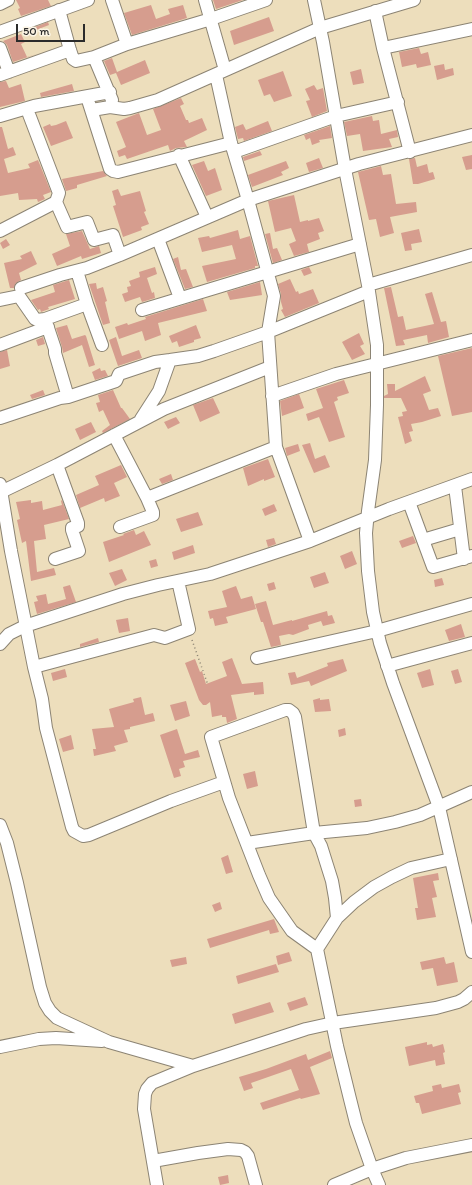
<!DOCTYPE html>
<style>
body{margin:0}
#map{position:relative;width:472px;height:1185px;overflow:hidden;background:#eddebc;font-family:Itim,sans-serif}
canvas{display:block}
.scale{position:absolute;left:16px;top:24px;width:69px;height:18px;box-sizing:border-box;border:2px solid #2b2b2b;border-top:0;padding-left:5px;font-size:12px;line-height:14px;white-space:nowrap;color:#2b2b2b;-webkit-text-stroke:3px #fcf5e5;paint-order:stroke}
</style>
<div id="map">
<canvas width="472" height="1185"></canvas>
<div class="scale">50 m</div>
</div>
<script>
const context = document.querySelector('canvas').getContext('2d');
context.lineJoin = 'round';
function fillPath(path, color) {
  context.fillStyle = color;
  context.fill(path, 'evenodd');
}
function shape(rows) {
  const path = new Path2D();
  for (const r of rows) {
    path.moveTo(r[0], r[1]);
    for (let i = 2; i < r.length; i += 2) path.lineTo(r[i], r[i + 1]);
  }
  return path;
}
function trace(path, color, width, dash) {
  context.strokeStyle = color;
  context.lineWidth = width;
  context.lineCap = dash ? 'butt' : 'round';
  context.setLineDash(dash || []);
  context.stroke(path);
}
const building = shape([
 [16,0,48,0,51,6,21,16,18,9,20,8],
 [213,0,243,0,216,9],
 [151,5,156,19,170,14,168,9,183,5,187,18,132,35,124,13],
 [269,17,274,31,234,45,230,31],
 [48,22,49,25,28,33,27,30],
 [21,34,25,42,21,44,27,57,37,54,13,62,7,45,3,41],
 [419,48,421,54,428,52,431,65,417,68,416,64,402,67,399,52],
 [112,58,117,72,145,60,150,73,121,85,116,73,110,75,104,61],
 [444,64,445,70,453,68,454,75,437,80,434,66],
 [361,69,364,83,353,85,350,72],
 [283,71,292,96,274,102,270,94,264,96,258,80],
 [6,81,9,88,21,84,25,101,0,107,0,82],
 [72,84,74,91,41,97,40,93],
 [314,85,317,90,323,88,327,111,312,117,306,101,310,100,305,89],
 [181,98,184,104,180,106,186,120,188,120,189,123,202,118,207,130,184,141,187,147,176,148,170,151,168,145,127,159,125,155,119,157,117,151,126,147,116,122,139,113,147,135,161,130,153,109],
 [372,116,373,121,379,120,381,134,397,130,398,137,389,139,392,147,363,151,360,134,347,136,344,122],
 [66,121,73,138,51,146,43,127,50,124,51,126,56,125],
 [268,121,272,131,244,141,243,138,238,139,235,127,243,124,246,130],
 [330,126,332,138,319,140,320,142,312,145,310,138,306,140,304,135],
 [0,127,2,127,8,149,13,147,16,155,4,159,8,173,30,168,28,164,38,160,51,192,43,195,45,199,38,202,37,199,19,200,18,193,0,196],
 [260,151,262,155,244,161,243,157],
 [472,155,472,169,466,170,462,157],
 [319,158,323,168,309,172,306,163],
 [415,158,417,167,427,164,429,173,433,172,435,179,418,184,413,184,409,159],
 [204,161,208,171,215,168,222,190,206,196,192,165],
 [286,161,289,168,281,172,283,175,252,187,248,175],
 [381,166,383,175,391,174,396,204,416,202,417,212,390,217,394,233,380,237,376,219,369,220,358,172],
 [103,171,107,176,77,185,77,188,66,191,62,179],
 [118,189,121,196,140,191,146,211,144,212,149,224,141,227,142,230,123,237,113,206,116,205,112,191],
 [294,195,300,222,308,220,308,221,319,218,324,231,318,233,320,239,307,244,309,252,294,256,289,244,296,241,291,228,275,232,268,201],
 [419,229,422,242,411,244,412,250,405,251,401,233],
 [238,230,240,239,250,236,258,266,255,266,255,268,207,282,202,266,236,259,232,245,202,252,198,238,209,236,210,238],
 [82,231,90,249,99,246,101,253,82,259,81,256,57,266,52,254,70,246,66,234],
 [270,233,273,249,277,248,282,260,273,263,265,234],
 [6,239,10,245,3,249,0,243],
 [31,251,37,264,19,273,21,280,16,283,14,288,10,288,4,263,22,259,20,256],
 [178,257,181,270,186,269,193,287,185,289,173,259],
 [155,267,157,274,147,278,152,293,154,292,155,298,142,302,140,297,125,302,122,294,128,292,127,287,131,286,129,281,140,277,139,272],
 [309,267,312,273,304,276,301,270],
 [290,279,296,292,298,291,299,294,313,289,319,303,285,317,281,310,283,309,281,302,281,294,278,284],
 [69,280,75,299,48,307,49,309,41,312,40,309,38,310,31,300,55,292,53,285],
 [260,282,262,295,230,300,227,292],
 [96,283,97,289,103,287,107,301,105,302,110,323,103,325,89,284],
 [391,287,398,317,403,316,406,330,434,324,425,294,432,292,441,322,446,321,449,337,428,343,427,335,403,340,405,345,396,346,384,288],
 [203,299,207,311,158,323,161,335,145,341,142,331,119,339,115,327,127,323,128,325,146,319,145,317],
 [67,325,72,339,85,335,86,336,95,365,89,367,82,345,63,353,62,347,56,328],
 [196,325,201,338,194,340,194,342,179,347,177,341,172,343,169,336],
 [359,333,364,344,360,346,365,354,352,360,342,342],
 [43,337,45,344,38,346,36,340],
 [116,337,122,356,139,350,142,358,118,366,109,340],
 [472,348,472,412,452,416,438,356],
 [7,350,10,366,0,369,0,352],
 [100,368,101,371,105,370,108,376,95,380,92,372],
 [425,376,431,391,423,394,429,410,438,408,441,416,422,422,411,424,413,431,409,432,412,441,405,444,398,417,403,416,402,412,407,411,401,398,384,398,384,396,388,394,387,384,395,384,395,391],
 [344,380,349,393,337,397,338,400,334,402,345,437,329,442,319,417,308,421,306,414,323,408,316,389],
 [43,390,45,395,32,399,30,395],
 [113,390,121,408,122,408,130,419,103,433,102,431,110,425,103,410,99,412,96,403,100,402,98,395],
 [299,394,304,408,282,416,280,401],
 [213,398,220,413,200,422,193,405],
 [176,417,180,423,168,429,164,422],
 [91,422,96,432,80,440,75,429],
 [310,443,315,459,325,455,330,467,314,473,302,445],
 [298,444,300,451,287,456,285,448],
 [268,459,275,477,264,481,264,479,248,486,243,468],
 [121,465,127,477,114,483,120,496,105,502,104,498,80,508,76,495,99,485,95,476],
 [171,474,173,480,162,484,159,479],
 [31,500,31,503,42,501,43,510,62,505,61,501,62,500,69,519,44,525,46,539,34,541,37,572,54,568,56,575,31,581,26,541,22,543,17,520,20,519,16,502],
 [274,504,277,511,265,516,262,509],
 [198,512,203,525,181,532,176,519],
 [134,530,136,535,144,531,151,545,109,562,103,542,124,535,123,534],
 [413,536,416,543,402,548,399,541],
 [274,538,276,544,268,547,266,540],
 [193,545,195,553,174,560,172,552],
 [352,551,357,564,345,569,340,556],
 [156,559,158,566,151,568,149,561],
 [122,569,127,580,115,586,109,573],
 [325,572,329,583,314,588,310,577],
 [442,578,444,585,435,587,434,580],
 [274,582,276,589,269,591,267,584],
 [70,585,76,602,37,614,34,602,38,601,36,596,46,594,48,604,66,599,63,587],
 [236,586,241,599,252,596,256,609,226,617,228,623,215,626,213,618,210,619,208,611,227,607,222,591],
 [266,601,273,625,292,620,292,621,327,611,328,616,332,615,335,623,323,626,321,621,308,625,309,629,293,635,289,634,279,636,281,645,271,647,263,622,261,622,255,604],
 [128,618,130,631,119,633,116,620],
 [461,624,465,637,449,641,445,630],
 [98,638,99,642,80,647,80,644],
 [232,658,242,684,263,682,264,694,254,695,254,692,231,695,237,719,227,723,226,717,222,717,222,715,212,717,210,702,206,705,203,705,199,700,185,663,195,659,200,672,202,671,206,684,227,676,222,662],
 [343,659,347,671,311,686,309,681,291,685,288,673,295,672,297,678,328,666,327,663],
 [65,669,67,677,53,681,51,673],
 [430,669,434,685,422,688,417,673],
 [458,669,462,682,455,684,451,671],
 [141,697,145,715,153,713,155,721,130,727,130,729,124,730,128,742,114,746,116,751,94,756,93,749,96,749,92,729,114,727,109,709,134,702,133,699],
 [320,698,320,700,329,699,331,711,315,712,313,700],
 [186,701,190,716,175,721,170,705],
 [345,728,346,735,339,737,338,730],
 [177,729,185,754,198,750,200,757,183,761,185,767,179,769,181,776,174,778,160,735],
 [71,735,74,749,63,752,59,739],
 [255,771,258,786,247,789,243,774],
 [361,799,362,806,355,807,354,800],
 [228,855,233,872,226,874,221,858],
 [438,873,439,880,433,881,437,897,432,898,436,917,417,920,415,908,418,908,413,878],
 [220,902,222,909,215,912,212,905],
 [274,919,279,932,270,934,269,930,210,948,207,939],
 [289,952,292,961,278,965,276,956],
 [186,957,187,964,172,967,170,960],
 [444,957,446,964,454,962,458,982,437,986,433,968,422,970,420,962],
 [276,964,279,972,238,984,236,976],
 [305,997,308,1005,290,1011,287,1003],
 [270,1002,274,1012,235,1024,232,1014],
 [427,1042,427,1045,432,1044,433,1047,443,1044,445,1052,443,1053,445,1064,436,1066,435,1060,409,1066,405,1047],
 [330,1051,332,1058,310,1067,320,1094,301,1099,300,1098,263,1110,260,1103,299,1090,291,1069,251,1083,253,1088,244,1091,239,1077,266,1069,306,1054,308,1060],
 [441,1084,442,1088,459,1084,461,1092,458,1093,461,1104,422,1114,419,1103,416,1103,414,1096,433,1091,432,1086],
 [228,1175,229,1183,220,1185,218,1177]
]);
const path = shape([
 [192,640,208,685]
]);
const minor = shape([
 [112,0,127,44],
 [205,0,225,70],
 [314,0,323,42,345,169,368,285,377,345,377,405,375,460,368,511,366,533,368,571,373,612,380,643,393,683,439,807,472,952],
 [0,4,8,0],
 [59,10,70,50,73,59,76,61,94,57,127,44,211,19,266,0],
 [375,11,383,48,410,152],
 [0,32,88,0],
 [0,48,9,72],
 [383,48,472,29],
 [94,57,112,100],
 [0,75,70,50],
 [216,75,231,143,248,200,274,296,268,332,276,447,310,541],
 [87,97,110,169,113,171,118,172,231,143],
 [92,110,110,107,124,109,130,108,158,100,320,28,414,0],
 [0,116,34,106,110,92],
 [234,152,336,116,398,102],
 [179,155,207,217],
 [56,202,67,227,87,222,94,240,113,235,120,255],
 [0,231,56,202,59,193,27,109],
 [158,239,180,298],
 [368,285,472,255],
 [21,288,60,275,87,268,120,255,248,200,359,164,472,135],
 [0,300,19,296,35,319,37,320,45,319,87,304,77,271],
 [87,304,102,345],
 [142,310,360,244],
 [0,345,48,327],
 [170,360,198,356,214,351,268,332,369,291],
 [272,396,336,374,472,340],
 [68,397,116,381,119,374,155,362,170,360,159,391,141,419],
 [0,418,60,398,68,397,55,353,55,349,45,319],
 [114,435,147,498],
 [0,484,11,551,34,667,42,699,46,728,72,827,74,831,83,836,89,835,171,801,224,782],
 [455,486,464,559],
 [1,492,57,465,164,409,270,367],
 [409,502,423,540,460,529],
 [120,527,153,515,153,512,147,498,276,447],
 [423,540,433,567,472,556],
 [55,559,79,551,72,530,72,528,78,526,78,523,57,465],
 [0,644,9,634,25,626,123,594,158,585,210,574,310,541,389,509,472,479],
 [257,658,377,631,472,604],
 [387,666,472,643],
 [34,667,154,635,165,638,189,629,178,581],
 [0,825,7,843,17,883,40,987,45,1003,50,1011,57,1018,109,1042,193,1066],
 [247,843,314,833,367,828,395,822,420,815,472,792],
 [317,949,292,931,269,898,259,875,229,798,211,737,285,710,289,710,293,713,295,717,314,833,321,846,332,881,335,898,337,918],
 [0,1047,39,1039,56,1038,102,1041],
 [153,1161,198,1153,228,1149,241,1150,245,1152,248,1156,256,1185],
 [157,1185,144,1109,145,1094,147,1089,152,1083,193,1066,306,1029,333,1023,436,1008,458,1002,464,999,472,992],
 [334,1185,372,1169,406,1158,472,1145],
 [379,1185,372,1169,356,1123,350,1099,337,1046,317,949,337,918,354,902,374,887,392,877,411,868,451,859]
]);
fillPath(building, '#d69d8e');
trace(minor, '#8c8474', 14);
trace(path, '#8c8474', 1.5, [1, 3]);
trace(minor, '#fff', 12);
</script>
